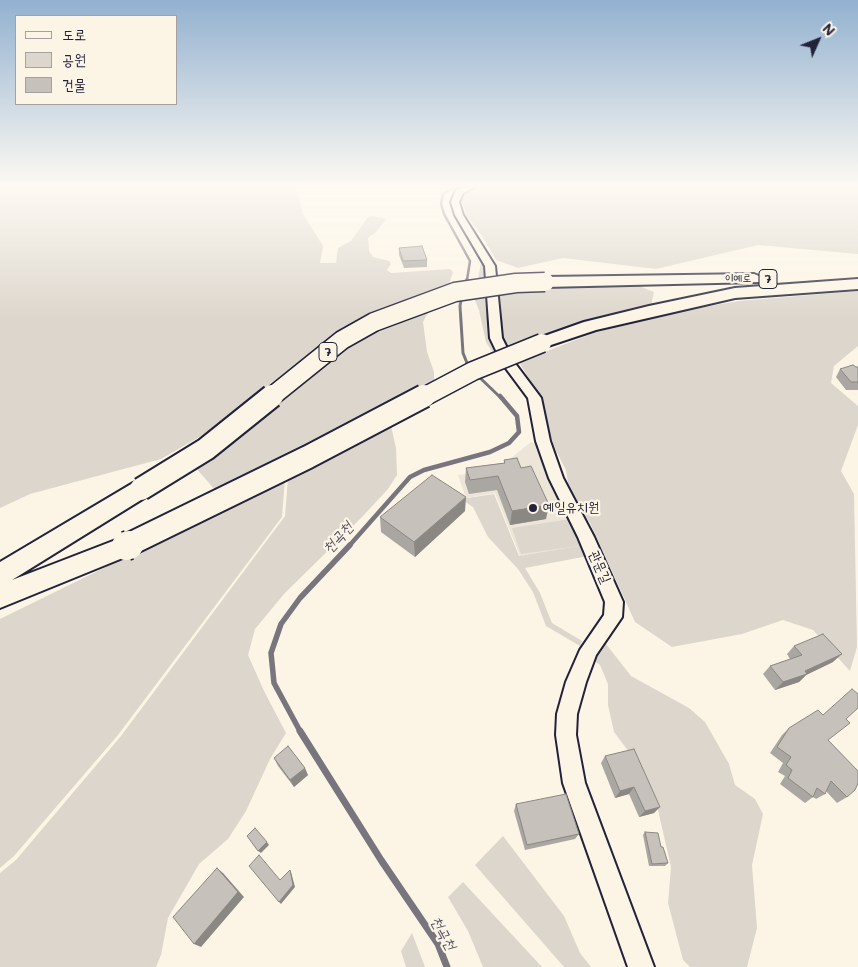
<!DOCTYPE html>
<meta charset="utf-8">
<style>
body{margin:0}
#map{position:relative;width:858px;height:967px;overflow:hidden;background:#fcf5e5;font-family:Mali,"Poor Story",sans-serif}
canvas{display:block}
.legend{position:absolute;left:15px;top:15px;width:162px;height:90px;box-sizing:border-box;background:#fcf5e5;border:1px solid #a5a1a1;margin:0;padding:6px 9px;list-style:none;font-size:15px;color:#22223b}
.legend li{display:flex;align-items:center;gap:10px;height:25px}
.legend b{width:25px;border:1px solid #a5a1a1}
.north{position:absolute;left:793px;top:15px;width:50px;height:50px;-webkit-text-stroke:4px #fcf5e5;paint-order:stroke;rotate:46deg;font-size:14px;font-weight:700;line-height:20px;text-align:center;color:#22223b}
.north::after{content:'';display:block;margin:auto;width:18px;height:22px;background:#22223b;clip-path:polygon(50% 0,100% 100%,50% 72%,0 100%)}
</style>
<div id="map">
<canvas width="858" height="967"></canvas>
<ul class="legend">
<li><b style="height:6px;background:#fcf5e5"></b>도로</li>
<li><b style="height:14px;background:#dcd6cc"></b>공원</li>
<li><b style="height:14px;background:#c6c1bb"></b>건물</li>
</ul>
<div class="north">N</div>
</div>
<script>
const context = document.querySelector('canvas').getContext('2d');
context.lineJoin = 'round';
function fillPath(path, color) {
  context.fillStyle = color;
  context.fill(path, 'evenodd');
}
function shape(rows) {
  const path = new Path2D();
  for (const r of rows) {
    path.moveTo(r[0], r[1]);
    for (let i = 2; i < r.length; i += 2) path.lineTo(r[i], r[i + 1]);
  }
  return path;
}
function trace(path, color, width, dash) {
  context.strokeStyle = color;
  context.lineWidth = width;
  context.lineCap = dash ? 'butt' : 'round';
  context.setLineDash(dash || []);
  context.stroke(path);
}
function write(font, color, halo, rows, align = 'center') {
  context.font = font + ' Mali,"Poor Story",sans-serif';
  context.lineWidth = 4.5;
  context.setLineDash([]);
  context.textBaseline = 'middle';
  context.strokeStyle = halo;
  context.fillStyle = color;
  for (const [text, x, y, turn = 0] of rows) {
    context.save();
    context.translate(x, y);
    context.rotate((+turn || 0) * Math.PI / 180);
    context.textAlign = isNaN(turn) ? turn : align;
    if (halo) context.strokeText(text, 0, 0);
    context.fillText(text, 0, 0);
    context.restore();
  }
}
const built = shape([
 [531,442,540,446,583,545,520,556,495,493,466,498,458,475,487,472,506,462]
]);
const green = shape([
 [0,186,292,186,297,192,303,214,323,246,320,263,336,263,338,248,351,241,368,217,373,216,386,219,376,232,368,238,369,251,373,257,389,261,391,264,387,270,391,273,450,269,453,272,448,288,426,316,423,322,427,352,434,372,434,383,216,491,195,467,250,427,322,366,324,343,201,436,161,459,30,494,0,508],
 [476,186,858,186,858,254,758,245,656,269,563,258,518,268,496,260,482,236,467,216,461,198],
 [481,263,483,263,486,274,498,355,493,353,486,342,479,310,474,298],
 [545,285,637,285,654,292,651,306,598,318,510,348,502,342,498,328,500,314,497,289],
 [858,291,858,346,834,366,831,383,858,406,858,425,841,471,854,494,857,647,850,671,813,630,783,620,742,634,672,647,635,622,590,523,569,490,566,470,555,449,548,428,543,402,519,362,591,334,635,321,674,312,739,301],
 [391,426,396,448,397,475,388,489,362,517,284,594,255,629,248,655,264,691,286,733,270,759,246,811,228,839,199,864,168,918,161,955,156,967,0,967,0,873,16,860,121,736,285,516,288,478],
 [285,479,282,517,118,735,14,856,0,868,0,619],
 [494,494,519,556,578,546,521,554,512,528,571,519,588,556,525,568,540,593,552,623,582,641,580,646,546,626,533,592,518,569,488,537,473,507,461,499],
 [606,644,631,676,689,708,705,722,729,764,735,785,755,799,763,814,752,865,757,928,747,967,690,967,683,960,668,903,671,867,658,810,632,756,614,732,608,705,608,684,600,665,593,660],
 [503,836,564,916,580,953,591,967,564,967,475,865],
 [463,882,542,967,483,967,468,931,448,897],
 [412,933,425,967,406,967,401,951]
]);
const streamFar4 = shape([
 [457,186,443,194,441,204,444,214,470,261,467,280]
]);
const streamFar3 = shape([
 [466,285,467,279],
 [462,295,460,306,463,353,469,368],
 [477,375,501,398]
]);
const streamFar2 = shape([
 [349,546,410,477,424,470,490,452,509,443,519,432,517,416,500,396]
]);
const streamFar1 = shape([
 [301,733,274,683,271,653,281,624,300,598,350,545]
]);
const stream = shape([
 [300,731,381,860,438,944,447,967]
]);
const minor = shape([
 [467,186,477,186,463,193,459,202,463,215,495,266,502,338,514,362,541,398,550,441,563,478,594,537,623,602,622,617,596,655,586,682,577,714,576,735,585,783,654,967,628,967,563,783,556,735,557,714,566,682,580,650,604,615,605,602,578,537,549,478,536,441,528,398,502,363,490,338,485,266,455,215,451,202,456,190,467,186]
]);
const highway = shape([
 [754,274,759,276,762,279,759,282,545,287,539,285,537,282,539,279,545,277,754,274],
 [858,279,858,289,735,298,596,330,542,348,536,347,533,343,536,339,584,322,649,306,735,288,858,279],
 [141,481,149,483,152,489,149,495,12,580,126,536,135,539,138,546,135,553,0,608,0,562,133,483,141,481]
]);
const highwayBridgeFar2 = shape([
 [270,398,342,340,374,322,455,292,516,283,545,282],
 [422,398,473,371,542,343]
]);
const highwayBridgeFar1 = shape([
 [141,489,206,449,272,396],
 [126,546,308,457,424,396]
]);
const highwayBridge = shape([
 [126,546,129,545]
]);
const wall = shape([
 [399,248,427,260,427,267,404,268,399,255],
 [858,367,858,390,846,390,836,377,840,369],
 [504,460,546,519,510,525,497,490,469,494,465,482,466,468,504,463],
 [465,511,415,557,381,532,380,517],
 [794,646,833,662,806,675,799,682,775,690,763,674,770,666,790,659,787,654],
 [846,719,828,740,847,797,837,803,826,791,825,794,816,799,813,797,805,803,780,784,785,776,778,772,783,763,770,753,782,735,789,728],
 [634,749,654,813,639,817,629,794,615,798,601,763,605,756],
 [274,758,308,775,294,787,278,766],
 [516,804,579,834,575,839,525,850,514,811],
 [645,832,661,847,668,863,665,866,649,866,643,835]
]);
const shadedWall = shape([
 [466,497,465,511,415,557,414,542],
 [549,505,546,519,510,525,512,511],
 [842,654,833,662,806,675,799,682,775,690,783,682,805,671],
 [305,768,308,775,294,787,290,780],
 [634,787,629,794,615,798,620,791],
 [660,807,654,813,639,817,645,811],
 [267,842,269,845,261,853,258,851],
 [217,868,223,873,244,897,201,947,194,944],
 [290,870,291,872,295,887,281,904,279,902]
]);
const building = shape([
 [422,246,427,260,403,261,399,248,422,246],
 [853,365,856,367,858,367,858,382,851,382,840,369,853,365],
 [517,458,521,468,531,466,549,505,512,511,498,476,470,480,466,468,505,463,504,460,517,458],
 [432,475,466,497,414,542,380,517,432,475],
 [823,634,842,654,805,671,807,674,783,682,770,666,802,655,794,646,823,634],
 [852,689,858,694,858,708,846,719,850,723,828,740,858,771,858,783,855,790,847,797,831,781,825,794,817,788,813,797,788,778,792,770,786,765,791,757,777,747,789,728,818,710,823,715,852,689],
 [288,746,305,768,290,780,274,758,288,746],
 [634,749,660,807,645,811,634,787,620,791,605,756,634,749],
 [566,794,579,834,527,845,516,804,566,794],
 [255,828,267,842,258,851,247,836,255,828],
 [645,832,658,833,661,847,663,847,668,863,652,864,645,832],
 [259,855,280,880,290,870,293,885,279,902,249,866,259,855],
 [217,868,238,892,194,944,173,917,217,868]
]);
const markers = [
 [533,508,5,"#22223b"]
];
const farStreetnames = [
 ["이예로",738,279]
];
const shields = [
 [768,279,18],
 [328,352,18]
];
const shieldNames = [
 ["7",768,279],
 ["7",328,352]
];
const poiNames = [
 ["예일유치원",543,508]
];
const streetNames = [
 ["관문길",600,567,66]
];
const waterNames = [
 ["천곡천",338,538,-48],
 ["천곡천",443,933,61]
];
fillPath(built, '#ece5d8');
fillPath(green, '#dcd6cc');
trace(streamFar4, '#78757e', 2.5);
trace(streamFar3, '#78757e', 3);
trace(streamFar2, '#78757e', 4.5);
trace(streamFar1, '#78757e', 5.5);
trace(stream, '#78757e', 7);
trace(minor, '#22223b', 4);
trace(highway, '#22223b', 4);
fillPath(minor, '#fcf5e5');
fillPath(highway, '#fcf5e5');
trace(highwayBridgeFar2, '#22223b', 21, []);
trace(highwayBridgeFar1, '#22223b', 26, []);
trace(highwayBridge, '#22223b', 31, []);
trace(highwayBridgeFar2, '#fcf5e5', 18);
trace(highwayBridgeFar1, '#fcf5e5', 22);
trace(highwayBridge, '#fcf5e5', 28);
fillPath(wall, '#aaa6a1');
fillPath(shadedWall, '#8b8783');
fillPath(building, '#c6c1bb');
trace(building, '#8b8783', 1);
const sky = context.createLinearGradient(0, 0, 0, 321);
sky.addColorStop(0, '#92b1d0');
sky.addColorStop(0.58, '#fefaf3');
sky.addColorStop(1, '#fefaf300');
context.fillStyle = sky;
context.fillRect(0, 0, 858, 321);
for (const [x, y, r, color] of markers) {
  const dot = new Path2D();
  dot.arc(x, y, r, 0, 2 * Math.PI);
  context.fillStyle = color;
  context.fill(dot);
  trace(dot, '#fcf5e5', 2);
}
write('11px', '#22223b', '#fcf5e5', farStreetnames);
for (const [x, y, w] of shields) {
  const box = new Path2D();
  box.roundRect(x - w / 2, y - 9.5, w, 19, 4);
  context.fillStyle = '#fcf5e5';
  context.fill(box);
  trace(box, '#22223b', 1);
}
write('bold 12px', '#22223b', null, shieldNames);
write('14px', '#22223b', '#fcf5e5', poiNames, 'left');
write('14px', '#22223b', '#fcf5e5', streetNames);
write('italic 15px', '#545362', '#fcf5e5', waterNames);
</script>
